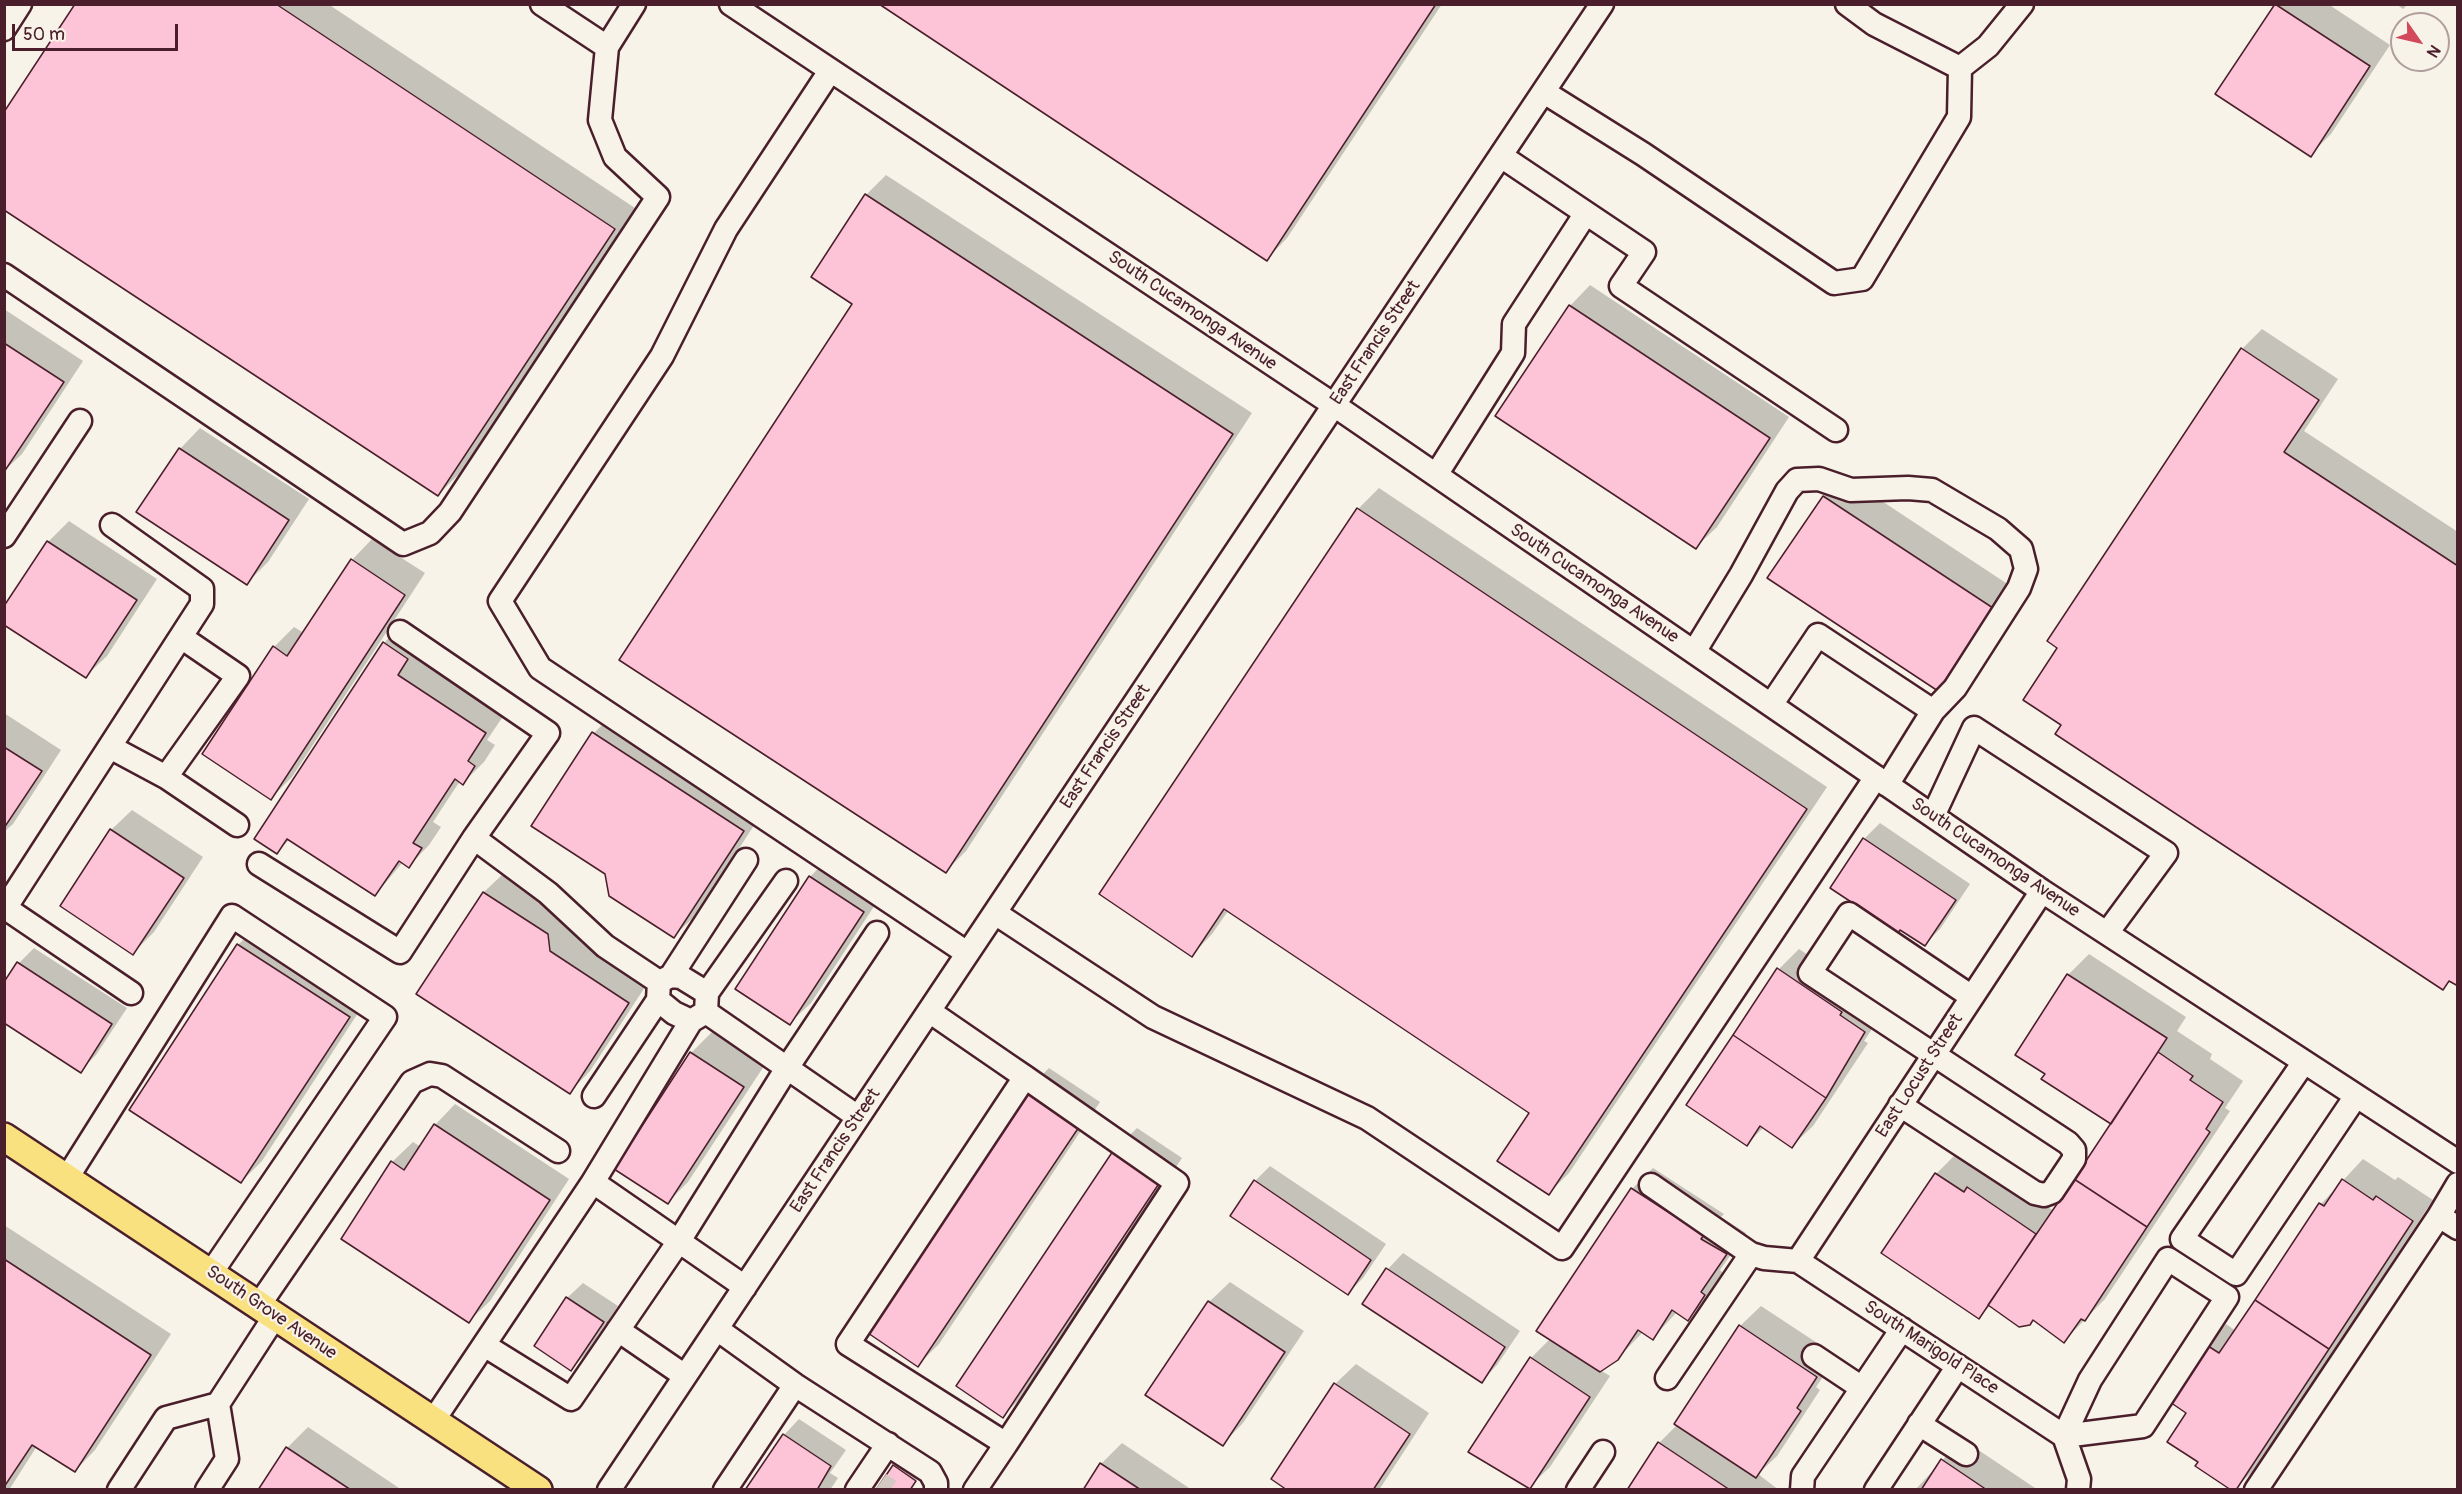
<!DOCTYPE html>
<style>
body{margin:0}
#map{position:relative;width:2462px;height:1494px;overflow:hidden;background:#f7f3e8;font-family:Pangolin,sans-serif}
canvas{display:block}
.frame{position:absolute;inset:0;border:6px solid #4a1f2b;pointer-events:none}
.north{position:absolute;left:2390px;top:12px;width:60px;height:60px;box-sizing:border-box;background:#f7f3e8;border:2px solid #b29e9c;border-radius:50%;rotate:124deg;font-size:16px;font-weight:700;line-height:24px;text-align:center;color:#4a1f2b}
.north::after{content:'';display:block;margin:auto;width:21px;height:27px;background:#d1495b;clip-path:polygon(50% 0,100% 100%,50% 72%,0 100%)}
.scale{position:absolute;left:12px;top:24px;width:166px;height:27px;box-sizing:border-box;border:3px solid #4a1f2b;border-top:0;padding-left:8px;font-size:18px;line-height:21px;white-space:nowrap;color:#4a1f2b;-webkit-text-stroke:4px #f7f3e8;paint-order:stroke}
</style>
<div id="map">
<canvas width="2462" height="1494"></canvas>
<div class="frame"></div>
<div class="north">N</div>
<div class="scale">50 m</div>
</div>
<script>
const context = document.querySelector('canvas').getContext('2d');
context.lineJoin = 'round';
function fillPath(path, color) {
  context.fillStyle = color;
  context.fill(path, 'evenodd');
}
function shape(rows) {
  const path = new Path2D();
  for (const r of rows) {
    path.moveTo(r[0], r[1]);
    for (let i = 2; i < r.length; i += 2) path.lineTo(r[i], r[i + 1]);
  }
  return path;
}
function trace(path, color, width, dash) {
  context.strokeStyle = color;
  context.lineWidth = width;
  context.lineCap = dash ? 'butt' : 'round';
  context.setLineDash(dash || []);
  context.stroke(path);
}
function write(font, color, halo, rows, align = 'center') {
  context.font = font + ' Pangolin,sans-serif';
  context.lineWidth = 4.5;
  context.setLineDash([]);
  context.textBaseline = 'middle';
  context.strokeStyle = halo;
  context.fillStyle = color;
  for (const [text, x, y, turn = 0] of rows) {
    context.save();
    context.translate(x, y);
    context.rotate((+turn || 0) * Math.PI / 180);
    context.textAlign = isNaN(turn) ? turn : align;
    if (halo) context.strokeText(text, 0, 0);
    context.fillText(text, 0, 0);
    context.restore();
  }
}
const shadow = shape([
 [77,4,328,4,635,208,459,474,438,495],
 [882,4,1442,4,1287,238,1267,259],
 [2277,4,2328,4,2390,45,2331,134,2310,155,2218,93],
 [2396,4,2408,4,2403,9],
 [886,175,1252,413,966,851,946,871,854,304,866,195],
 [1590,285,1789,417,1717,527,1696,547,1570,306],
 [4,309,83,361,22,454,4,471],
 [2262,329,2338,379,2304,431,2458,532,2458,984,2451,980,2443,989,2063,724,2059,647,2242,349],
 [200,428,309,499,268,562,247,583,180,449],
 [1844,476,2012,587,1958,669,1937,689,1824,496],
 [1379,488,1827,787,1569,1173,1549,1193,1531,1113,1228,911,1212,934,1192,955,1101,894,1358,509],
 [69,521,157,579,107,656,86,676,48,542],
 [372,539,425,573,292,777,271,798,274,647,294,627,304,633,352,560],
 [404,622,506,712,487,740,495,745,484,762,463,783,460,781,433,822,441,827,429,845,409,866,403,862,375,895,290,839,277,852,384,643],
 [4,713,61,750,13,824,4,832],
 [614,713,764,810,695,916,674,936,594,733],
 [132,810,203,857,154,932,133,953,111,830],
 [1880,823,1970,884,1940,929,1925,944,1832,888,1864,839],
 [830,856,884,891,811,1003,790,1023,810,877],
 [505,872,568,914,570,930,649,981,590,1071,570,1092,418,993,484,892],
 [259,924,369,996,262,1161,241,1182,131,1110,238,945],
 [34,948,127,1008,96,1055,80,1071,19,963],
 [1799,949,1862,991,1859,994,1884,1011,1864,1041,1868,1043,1813,1126,1792,1146,1764,1127,1747,1144,1779,969],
 [2089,954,2186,1017,2177,1031,2212,1054,2210,1059,2243,1081,2225,1108,2230,1111,2105,1299,2064,1341,2033,1319,1991,1305,1979,1317,1936,1174,1957,1153,1989,1167,2054,1211,2113,1124,2047,1073,2017,1054,2068,975],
 [712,1032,764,1066,688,1182,668,1202,616,1168,691,1053],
 [1049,1068,1100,1102,939,1344,918,1365,1028,1089],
 [455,1104,569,1179,490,1301,469,1321,392,1162,413,1142,421,1147,435,1125],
 [1137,1128,1182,1158,1024,1395,1003,1416,1116,1149],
 [2363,1159,2395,1180,2398,1177,2433,1200,2255,1469,2234,1490,2200,1461,2189,1413,2206,1345,2226,1324,2236,1331,2321,1204],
 [1270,1166,1386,1244,1363,1278,1348,1293,1255,1181],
 [1653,1168,1724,1214,1721,1217,1746,1233,1720,1270,1724,1274,1708,1298,1688,1319,1677,1312,1653,1338,1643,1332,1617,1359,1600,1370,1610,1376,1550,1467,1529,1487,1470,1451,1531,1358,1551,1338,1538,1331,1632,1189],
 [4,1225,171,1334,95,1450,75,1471,37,1446,9,1490,4,1490],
 [1403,1253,1520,1331,1497,1365,1482,1381,1364,1304,1388,1269],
 [1230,1282,1304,1331,1243,1423,1223,1444,1209,1302],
 [583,1283,618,1306,587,1353,571,1369,567,1298],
 [1761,1306,1837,1356,1816,1387,1820,1390,1777,1456,1758,1474,1779,1490,1628,1490,1659,1443,1678,1424,1740,1326],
 [1356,1364,1429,1413,1379,1490,1290,1490,1335,1384],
 [799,1419,846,1450,830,1473,838,1478,830,1490,747,1490,784,1435],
 [308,1427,402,1490,260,1490,287,1448],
 [1962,1439,2038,1490,1915,1490],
 [1122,1443,1192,1490,1084,1490,1101,1464],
 [898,1461,919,1475,910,1490,894,1466]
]);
const building = shape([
 [75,4,276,4,615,229,438,496,4,210,4,112,75,4],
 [879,4,1436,4,1267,261,879,4],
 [2275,4,2370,66,2311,157,2215,94,2275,4],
 [865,194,1233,434,946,873,619,660,852,304,811,277,865,194],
 [1569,305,1770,438,1696,549,1495,416,1569,305],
 [4,343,64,382,4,472,4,343],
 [2241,348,2319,400,2284,452,2458,566,2458,986,2449,981,2443,990,2055,734,2061,725,2023,700,2057,648,2047,641,2241,348],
 [179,448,289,520,247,585,136,512,179,448],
 [1823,496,1993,608,1938,691,1767,578,1823,496],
 [1357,508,1807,809,1549,1195,1497,1161,1529,1113,1224,909,1192,957,1099,894,1357,508],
 [47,541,137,600,86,678,4,625,4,606,47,541],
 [351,559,405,595,271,800,202,754,273,646,287,656,351,559],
 [383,642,408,659,398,675,486,733,468,761,475,766,463,785,455,779,413,843,422,848,409,868,399,861,375,896,287,839,277,854,254,839,383,642],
 [592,732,744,831,674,938,609,896,605,874,531,826,592,732],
 [4,747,42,771,4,828,4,747],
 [110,829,184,878,133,955,60,906,110,829],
 [1863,838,1956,900,1925,946,1900,930,1898,933,1830,888,1863,838],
 [809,876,864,912,790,1025,735,989,809,876],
 [483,892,548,934,550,951,629,1003,570,1094,416,994,483,892],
 [237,944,350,1017,241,1183,129,1110,237,944],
 [17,962,112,1024,81,1073,4,1023,4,982,17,962],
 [1777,968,1842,1012,1840,1015,1865,1032,1826,1098,1733,1035,1777,968],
 [2067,974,2167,1038,2111,1124,2041,1079,2045,1074,2015,1055,2067,974],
 [1733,1035,1826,1098,1792,1148,1760,1126,1747,1146,1686,1105,1733,1035],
 [690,1052,744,1087,668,1204,614,1169,690,1052],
 [2158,1052,2193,1076,2190,1080,2223,1102,2206,1129,2210,1132,2147,1227,2074,1179,2158,1052],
 [1027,1088,1081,1124,918,1367,865,1331,1027,1088],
 [434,1124,550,1200,469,1323,341,1239,391,1161,404,1170,434,1124],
 [1115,1148,1162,1179,1003,1418,956,1386,1115,1148],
 [1935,1173,1964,1192,1967,1187,2036,1234,1979,1319,1881,1253,1935,1173],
 [2074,1179,2147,1227,2085,1321,2081,1319,2064,1343,2033,1320,2030,1325,2019,1327,1988,1305,2074,1179],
 [2342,1179,2373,1200,2376,1196,2413,1221,2329,1349,2255,1300,2319,1203,2324,1206,2342,1179],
 [1254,1180,1371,1260,1348,1295,1230,1216,1254,1180],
 [1631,1188,1704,1235,1701,1239,1727,1254,1701,1292,1705,1295,1688,1321,1672,1310,1653,1340,1638,1330,1618,1360,1600,1372,1536,1331,1631,1188],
 [4,1259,151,1355,75,1472,32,1445,4,1487,4,1259],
 [1386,1268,1505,1347,1482,1383,1362,1304,1386,1268],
 [566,1297,604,1322,571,1371,534,1346,566,1297],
 [2255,1300,2329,1349,2236,1490,2231,1490,2195,1466,2198,1462,2167,1442,2186,1413,2167,1400,2205,1344,2219,1353,2255,1300],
 [1208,1301,1285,1352,1223,1446,1145,1395,1208,1301],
 [1739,1325,1817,1377,1797,1408,1801,1411,1756,1478,1674,1424,1739,1325],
 [1530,1357,1590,1397,1530,1489,1468,1452,1530,1357],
 [1334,1383,1410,1434,1373,1490,1287,1490,1271,1479,1334,1383],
 [783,1434,831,1466,817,1490,745,1490,783,1434],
 [1658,1442,1730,1490,1627,1490,1658,1442],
 [286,1447,351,1490,258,1490,286,1447],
 [1941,1459,1987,1490,1921,1490,1941,1459],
 [1100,1463,1141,1490,1083,1490,1100,1463],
 [893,1465,916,1481,910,1490,876,1490,893,1465]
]);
const minorTunnel = shape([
 [880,1483,890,1490]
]);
const minor = shape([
 [542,4,607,47,634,4],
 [731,4,1334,405,2042,891,2458,1162],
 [1847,4,1874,24,1960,68,1988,46,2022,4],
 [4,29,20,4],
 [830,71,726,229,662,356,500,601,540,668,967,953],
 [1544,92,1643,154,1834,283,1862,279,1959,117,1960,68],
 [1501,156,1644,252,1621,286,1836,430],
 [4,275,403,544,430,533,450,512,658,197,615,157,600,120,607,47],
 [1436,475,1513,353,1514,324,1586,213],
 [4,536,80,421],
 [400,632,548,733,474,838],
 [181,637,238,676,166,777,237,825],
 [1694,652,1741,575,1787,491,1797,480,1819,479,1851,490,1908,488,1932,490,1998,529,2021,549,2026,569,2019,588,1955,688,1933,711],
 [1771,705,1818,635,1933,711,1887,785],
 [110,747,166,777],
 [1933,816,1974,728,2166,853,2107,933],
 [259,864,400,952,474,838,548,893,605,946,659,982],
 [4,907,131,993],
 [4,910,202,604,202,589,112,525],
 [995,913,1153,1017,1367,1118,1562,1248,1876,777],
 [671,976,681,977,707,993,706,1012,691,1021,674,1013,658,1000,659,982,671,976],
 [671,976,746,860],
 [707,993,786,881],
 [929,1011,1006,1064,1025,1077,1177,1183,1006,1444,848,1344,1025,1077],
 [706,1012,858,1117],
 [2304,1062,2182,1239,2236,1274,2356,1096],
 [594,1096,658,1000],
 [1900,1105,2035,1193,2044,1195,2052,1192,2074,1159,2074,1150,2068,1143,1810,973,1849,914,1972,997],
 [67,1178,232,916,385,1017,211,1273],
 [593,1182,691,1021],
 [1651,1185,1751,1254,1764,1258,1798,1261,2064,1436],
 [2439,1216,2458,1184],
 [1798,1261,2042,891],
 [259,1305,412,1082,430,1074,442,1076,558,1151],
 [717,1329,795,1385,930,1472,936,1483,936,1490],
 [618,1330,685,1376],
 [484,1345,571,1399,679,1241,787,1068,877,933],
 [1814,1356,1862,1388],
 [1667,1378,1751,1254],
 [433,1421,593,1182,745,1287],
 [1919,1424,1966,1454],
 [2064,1436,2143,1426,2227,1297,2168,1259,2090,1380,2064,1436,2079,1479,2078,1490],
 [119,1490,166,1418,218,1404],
 [207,1490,227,1459,218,1404,275,1316],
 [609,1490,1602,4],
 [725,1490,795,1385],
 [857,1490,888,1444],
 [975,1490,1006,1444],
 [1578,1490,1603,1452],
 [1802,1490,1803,1476,1902,1329],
 [1876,1490,1958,1366],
 [2256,1490,2439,1216,2458,1228]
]);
const major = shape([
 [4,1137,538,1490]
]);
const streetNames = [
 ["South Cucamonga Avenue",1192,311,34],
 ["East Francis Street",1376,343,-56],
 ["South Cucamonga Avenue",1594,584,34],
 ["East Francis Street",1106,747,-56],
 ["South Cucamonga Avenue",1995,858,34],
 ["East Locust Street",1920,1076,-57],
 ["East Francis Street",836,1151,-56],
 ["South Grove Avenue",271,1313,34],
 ["South Marigold Place",1931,1348,33]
];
fillPath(shadow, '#0003');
fillPath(building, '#fdc4d7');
trace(building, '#4a1f2b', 1.5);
trace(minorTunnel, '#d4c9c2', 22, [22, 11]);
trace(minor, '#4a1f2b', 27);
trace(major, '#4a1f2b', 32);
trace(minor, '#f7f3e8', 22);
trace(major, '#fae180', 27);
write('18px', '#4a1f2b', '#f7f3e8', streetNames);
</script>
